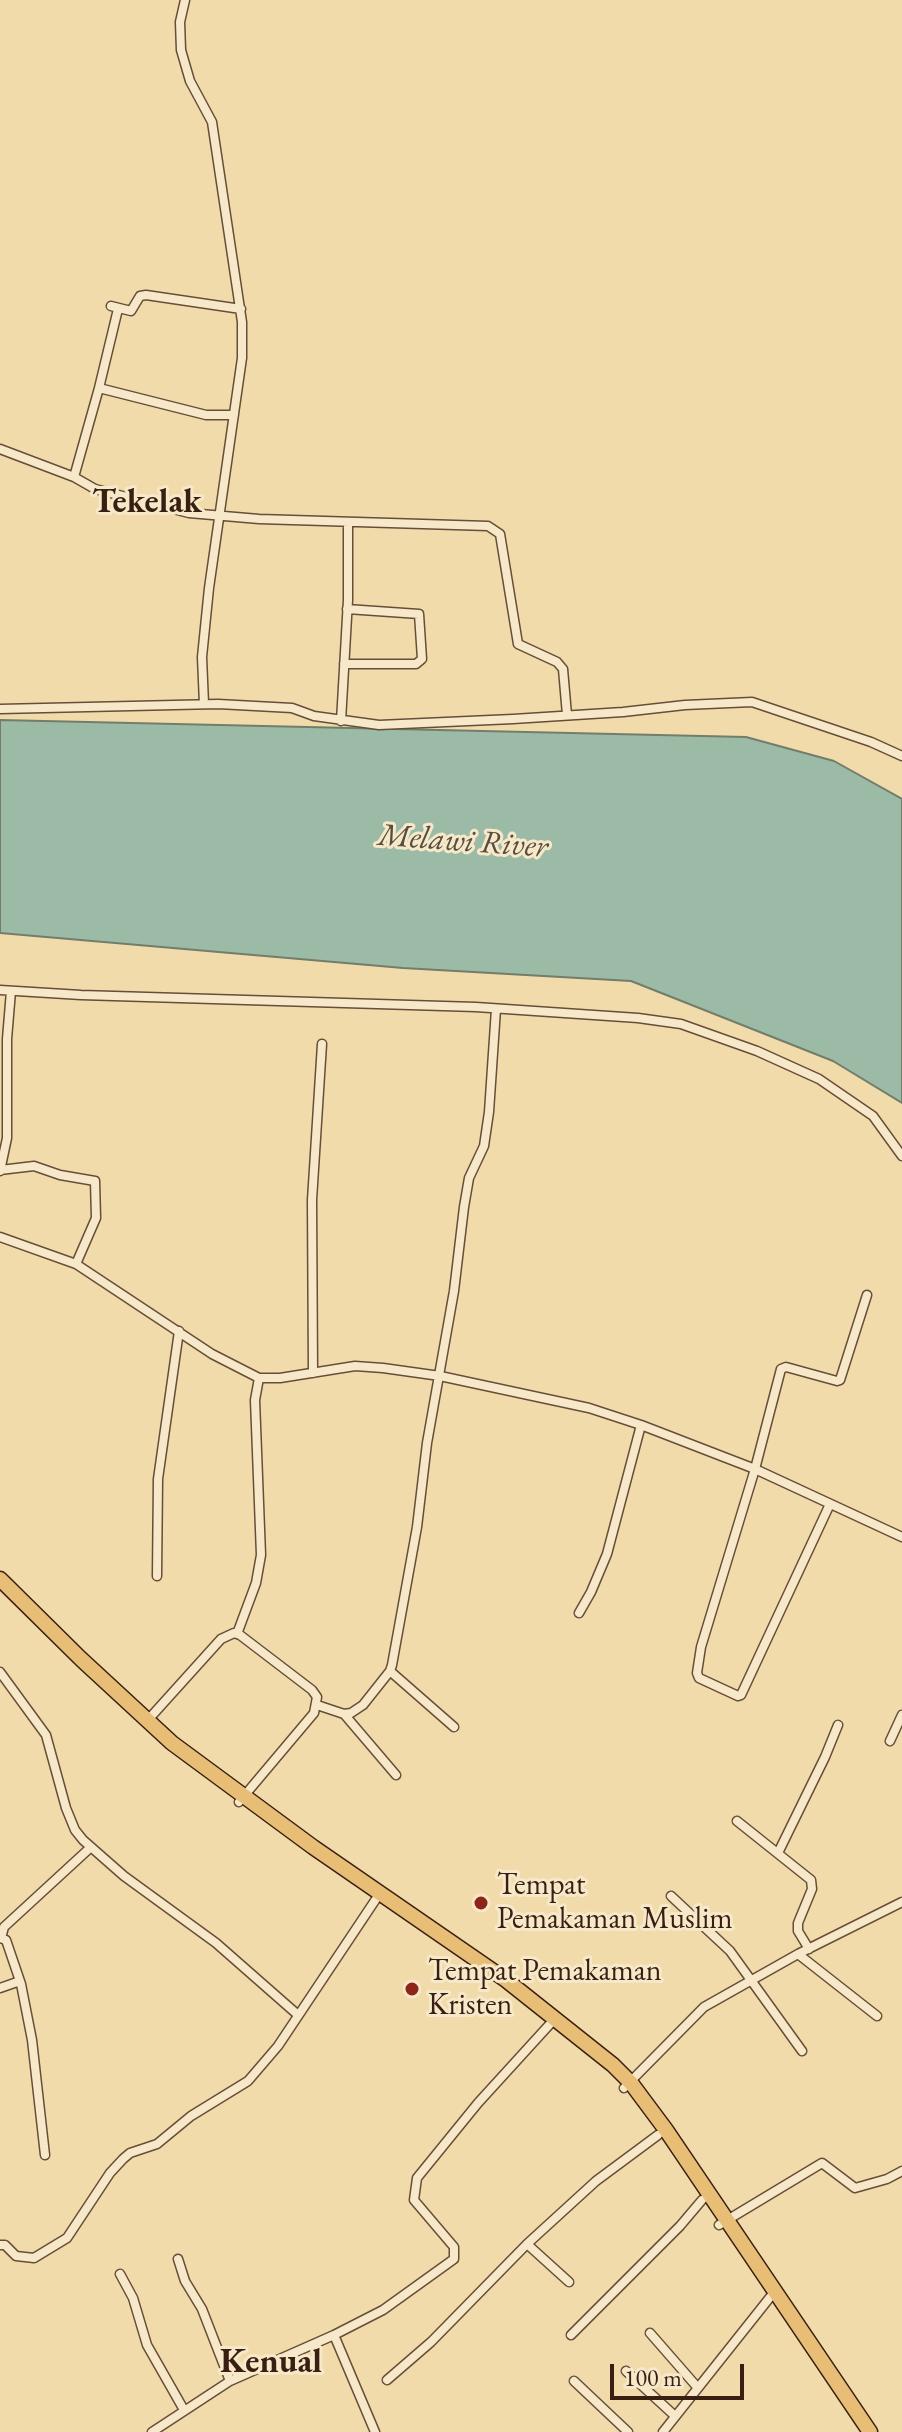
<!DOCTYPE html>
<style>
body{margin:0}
#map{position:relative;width:902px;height:2432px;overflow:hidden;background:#f1dbab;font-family:"EB Garamond",serif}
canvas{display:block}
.scale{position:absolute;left:610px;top:2364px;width:134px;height:36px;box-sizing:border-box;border:4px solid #381f12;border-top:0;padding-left:10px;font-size:24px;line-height:28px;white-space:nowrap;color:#381f12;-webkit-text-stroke:6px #f6e8c8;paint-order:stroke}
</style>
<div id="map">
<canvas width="902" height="2432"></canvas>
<div class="scale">100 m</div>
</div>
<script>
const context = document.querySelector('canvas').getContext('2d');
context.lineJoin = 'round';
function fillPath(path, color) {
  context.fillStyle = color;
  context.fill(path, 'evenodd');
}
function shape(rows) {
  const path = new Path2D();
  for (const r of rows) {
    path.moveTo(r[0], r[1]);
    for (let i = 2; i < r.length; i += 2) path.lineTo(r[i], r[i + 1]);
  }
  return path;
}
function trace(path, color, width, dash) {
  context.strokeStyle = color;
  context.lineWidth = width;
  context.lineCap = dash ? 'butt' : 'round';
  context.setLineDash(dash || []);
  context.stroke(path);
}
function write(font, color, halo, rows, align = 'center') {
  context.font = font + ' "EB Garamond",serif';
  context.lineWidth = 6;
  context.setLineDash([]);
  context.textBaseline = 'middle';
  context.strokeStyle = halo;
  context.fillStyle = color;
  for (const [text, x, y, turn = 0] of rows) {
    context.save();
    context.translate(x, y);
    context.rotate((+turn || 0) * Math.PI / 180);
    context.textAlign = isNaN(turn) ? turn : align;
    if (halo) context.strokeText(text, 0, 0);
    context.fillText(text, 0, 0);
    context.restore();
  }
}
const water = shape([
 [0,720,746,737,834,761,902,799,902,1103,833,1061,631,981,403,968,0,933,0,720]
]);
const minor = shape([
 [185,0,180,22,181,50,190,81,212,122,242,322,242,358,209,588,202,657,204,704],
 [111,306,131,311,140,296,146,295,241,309],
 [99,388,118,309],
 [0,449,74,477,95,489,189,513,259,519,488,526,500,534,518,644,557,662,563,669,567,715],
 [74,477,99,388,206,415,234,415],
 [344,664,416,664,422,659,419,614,347,609],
 [0,709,218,704,292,708,314,716,379,725,513,719,623,712,685,705,752,702,871,742,902,756],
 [341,721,348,600,348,523],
 [0,990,81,995,476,1007,638,1018,681,1024,757,1051,819,1079,873,1116,902,1156],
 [0,1170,34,1166,60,1175,95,1181,96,1218,76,1264],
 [0,1171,7,1138,7,1039,11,991],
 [0,1237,76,1264,212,1354,259,1378,280,1378,355,1366,383,1368,440,1376,589,1408,641,1425,755,1469,902,1537],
 [313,1373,312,1200,322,1044],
 [830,1504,741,1695,738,1696,699,1678,697,1673,701,1647,755,1469,781,1369,786,1367,837,1381,840,1380,867,1295],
 [157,1576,158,1479,179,1331],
 [579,1613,591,1592,607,1554,641,1425],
 [237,1634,256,1583,261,1555,255,1400,259,1378],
 [390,1671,454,1727],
 [0,1672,46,1735,66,1808,75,1830,83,1840,124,1876,216,1943,298,2015],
 [317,1705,344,1714,351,1713,363,1705,390,1671,392,1665,417,1527,427,1443,454,1291,464,1207,469,1178,484,1146,489,1112,496,1009],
 [344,1714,396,1775],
 [147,1721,221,1639,234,1633,240,1635,312,1690,317,1697,314,1713,239,1802],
 [890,1741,902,1715],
 [737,1821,811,1880,812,1889,798,1923,798,1931,809,1949],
 [778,1853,825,1757,838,1725],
 [671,1896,730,1951,802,2051],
 [0,1938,6,1940,21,1984,32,2040,45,2155],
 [1,1938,4,1927,91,1847],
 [798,1954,877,2016],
 [0,1988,20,1981],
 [624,2088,704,2007,798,1954,902,1902],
 [719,2225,822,2163,855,2188,887,2179,902,2171],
 [527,2244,569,2282],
 [0,2245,5,2245,16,2256,34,2258,67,2238,110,2173,123,2159,130,2153,157,2144,191,2116,248,2081,278,2046,376,1899],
 [178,2259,185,2281,202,2309,230,2381],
 [120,2274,133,2298,147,2345,184,2410],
 [650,2333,698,2388],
 [334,2335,375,2432],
 [571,2335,680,2226,702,2200],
 [626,2371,675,2416],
 [387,2380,431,2342,527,2244,596,2181,658,2135],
 [574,2381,628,2432],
 [152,2432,230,2381,334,2335,383,2310,454,2259,454,2247,414,2200,417,2178,478,2103,550,2024],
 [663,2432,775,2291]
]);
const primary = shape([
 [0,1579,81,1659,172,1743,313,1847,506,1980,613,2065,631,2083,666,2130,870,2432]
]);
const markers = [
 [481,1903,8,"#8f2418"],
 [412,1989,8,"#8f2418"]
];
const poiNames = [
 ["Tempat",497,1886],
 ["Pemakaman Muslim",497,1920],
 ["Tempat Pemakaman",428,1972],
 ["Kristen",428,2006]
];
const waterNames = [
 ["Melawi River",463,842,4]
];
const quarterNames = [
 ["Tekelak",147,503],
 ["Kenual",271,2363]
];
fillPath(water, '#9bbba7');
trace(water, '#737d6b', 2);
trace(minor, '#664e38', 11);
trace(primary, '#381f12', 17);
trace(minor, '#f6e8c8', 8);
trace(primary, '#e8be76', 14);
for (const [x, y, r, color] of markers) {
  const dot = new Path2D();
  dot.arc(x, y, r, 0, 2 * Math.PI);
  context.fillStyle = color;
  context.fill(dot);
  trace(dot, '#f6e8c8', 3);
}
write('30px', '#381f12', '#f6e8c8', poiNames, 'left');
write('italic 32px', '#564e3f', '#f6e8c8', waterNames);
write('bold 34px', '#381f12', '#f6e8c8', quarterNames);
</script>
